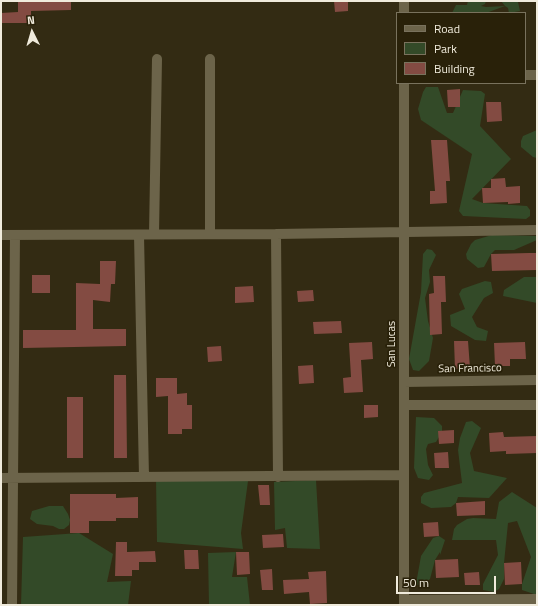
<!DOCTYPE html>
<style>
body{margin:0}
#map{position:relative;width:538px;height:606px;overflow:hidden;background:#332b13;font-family:"Titillium Web",sans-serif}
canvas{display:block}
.frame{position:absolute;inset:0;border:2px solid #f0ebdc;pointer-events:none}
.legend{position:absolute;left:396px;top:12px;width:130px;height:72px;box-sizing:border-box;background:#292109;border:1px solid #79725d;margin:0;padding:5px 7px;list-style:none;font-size:12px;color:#f0ebdc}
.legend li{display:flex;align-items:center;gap:8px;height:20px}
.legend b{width:20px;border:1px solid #79725d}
.north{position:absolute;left:12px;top:12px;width:40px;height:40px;-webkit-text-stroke:3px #292109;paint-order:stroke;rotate:355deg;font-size:11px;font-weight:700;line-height:16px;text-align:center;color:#f0ebdc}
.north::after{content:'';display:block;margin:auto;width:14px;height:18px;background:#f0ebdc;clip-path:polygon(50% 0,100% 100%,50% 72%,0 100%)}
.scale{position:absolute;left:396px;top:576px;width:100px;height:18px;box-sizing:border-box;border:2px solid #f0ebdc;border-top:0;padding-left:5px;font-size:12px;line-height:14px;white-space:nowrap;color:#f0ebdc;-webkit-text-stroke:3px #292109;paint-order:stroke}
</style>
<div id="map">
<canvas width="538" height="606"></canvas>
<div class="frame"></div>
<ul class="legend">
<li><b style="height:5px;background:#6c644a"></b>Road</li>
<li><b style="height:11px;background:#334a28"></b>Park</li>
<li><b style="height:11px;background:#834b42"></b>Building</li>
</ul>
<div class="north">N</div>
<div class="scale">50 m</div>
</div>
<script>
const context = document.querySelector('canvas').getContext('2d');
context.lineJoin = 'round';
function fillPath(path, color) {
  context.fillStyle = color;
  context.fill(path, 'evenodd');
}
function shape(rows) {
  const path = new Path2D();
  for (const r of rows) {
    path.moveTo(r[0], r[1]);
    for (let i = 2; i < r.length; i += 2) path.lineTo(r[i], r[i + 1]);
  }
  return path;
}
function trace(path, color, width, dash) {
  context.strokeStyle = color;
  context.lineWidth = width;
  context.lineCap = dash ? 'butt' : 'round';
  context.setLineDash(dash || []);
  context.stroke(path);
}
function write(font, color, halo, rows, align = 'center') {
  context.font = font + ' "Titillium Web",sans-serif';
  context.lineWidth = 3.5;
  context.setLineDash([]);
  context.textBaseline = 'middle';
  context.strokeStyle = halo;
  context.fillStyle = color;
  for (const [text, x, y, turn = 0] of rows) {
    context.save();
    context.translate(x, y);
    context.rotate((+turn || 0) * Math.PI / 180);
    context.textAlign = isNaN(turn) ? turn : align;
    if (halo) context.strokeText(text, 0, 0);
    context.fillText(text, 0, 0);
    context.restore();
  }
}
const green = shape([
 [468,1,486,1,485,4,481,6,486,7,505,6,501,1,520,1,518,2,520,11,509,13,508,8,505,6,486,13,452,13,456,5,467,5],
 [426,87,438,87,447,113,453,113,463,90,481,91,485,94,480,126,511,159,472,199,483,203,527,206,530,210,530,216,526,219,463,216,459,211,472,154,421,120,418,109,423,92],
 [537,130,537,158,533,157,521,147,521,141,523,136],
 [492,235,537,236,537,240,514,250,495,250,491,254,484,267,478,268,467,259,466,254,471,244,475,240],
 [427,249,432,250,436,255,429,270,430,282,425,298,428,321,433,338,429,361,419,371,413,370,409,359,421,292,423,254],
 [524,277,537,277,537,303,503,296,504,290],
 [485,281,491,282,493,293,484,298,472,317,477,327,488,331,486,341,475,340,451,326,450,315,465,309,459,294,462,289],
 [416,417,434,418,442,426,442,432,436,442,428,444,426,449,428,465,433,475,429,480,418,478,414,468],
 [472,421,481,428,470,453,474,471,507,478,489,498,458,497,456,503,451,507,431,508,421,503,421,497,424,493,462,483,458,450,460,438,466,422],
 [156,479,248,481,241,533,243,549,157,542],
 [316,480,320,549,287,548,285,528,275,530,274,482],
 [512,492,537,508,537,595,522,590,522,584,531,557,517,521,508,523,504,563,504,579,499,589,494,592,483,590,483,584,498,555,496,540,452,540,454,529,457,525,467,519,473,518,496,519,499,502],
 [49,506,63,506,68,514,70,520,69,525,64,529,59,529,53,526,37,524,30,519,32,511],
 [79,533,113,554,107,582,131,581,128,605,21,605,23,537],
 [439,536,445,540,440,555,440,552,435,560,430,579,421,586,416,584,421,556,433,538],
 [236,552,232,577,247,577,250,605,209,605,208,553]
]);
const building = shape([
 [18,1,71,1,71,10,31,11,31,23,1,23,1,13,18,12],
 [334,1,348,1,348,11,335,12],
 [460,89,460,107,448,107,447,90],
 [486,102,501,102,502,121,487,122],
 [431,140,447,140,450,181,446,181,447,203,430,204,430,191,435,191],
 [505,178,506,187,520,186,520,203,508,204,508,202,483,203,482,188,491,188,491,179],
 [529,253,537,253,537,270,492,271,491,254],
 [100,261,116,261,115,284,111,284,110,302,93,300,93,329,126,329,126,346,23,348,23,330,76,330,76,283,100,284],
 [32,275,50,275,50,293,32,293],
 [433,276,445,276,446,302,441,302,442,334,430,335,429,294,434,293],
 [253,286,254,302,235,303,235,287],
 [313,290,314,301,298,302,297,291],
 [341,321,342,333,314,334,313,322],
 [454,341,468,341,470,368,455,369],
 [372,342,373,359,361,360,363,392,344,393,343,378,351,377,349,343],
 [525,342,526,359,510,359,510,366,495,366,494,343],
 [221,346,222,361,208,362,207,347],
 [313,365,314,383,299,384,298,366],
 [114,375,126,375,127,458,114,458],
 [156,378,177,378,177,394,187,393,187,405,192,405,192,429,182,429,182,434,168,434,168,396,156,397],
 [67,397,83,397,83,458,67,458],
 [364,405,378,405,378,417,364,418],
 [454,430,454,443,439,444,438,431],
 [503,432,504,437,537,436,537,453,506,454,506,451,490,452,489,433],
 [448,452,449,468,435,468,434,453],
 [258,485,269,485,270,505,260,505],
 [70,494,116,494,116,498,138,497,138,518,116,518,116,521,89,521,89,533,70,533],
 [485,501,485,515,457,516,456,503],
 [438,522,439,536,424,537,423,523],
 [283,534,284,547,263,548,262,535],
 [116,542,127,542,127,552,155,551,156,562,139,562,139,570,132,570,132,576,115,576],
 [184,550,198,550,199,569,185,569],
 [236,552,249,552,250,574,237,575],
 [458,559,459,577,436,578,435,560],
 [521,562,522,584,505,585,504,563],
 [272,569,273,590,262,590,260,570],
 [326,571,327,603,310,604,309,592,284,594,283,580,309,579,308,572],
 [479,572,480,585,465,585,464,573]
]);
const street = shape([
 [404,1,404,13],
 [525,75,537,75],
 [404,83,404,605],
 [154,234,157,59],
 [210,234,210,59],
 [276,234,278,477],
 [1,235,276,234,537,230],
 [139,235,144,477],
 [404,382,537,380],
 [404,405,537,405],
 [1,478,404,475],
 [404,600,537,599],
 [12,605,15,235]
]);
const streetNames = [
 ["San Lucas",392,344,-90],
 ["San Francisco",470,369,-1]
];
fillPath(green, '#334a28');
fillPath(building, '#834b42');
trace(street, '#6c644a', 10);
write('11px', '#f0ebdc', '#292109', streetNames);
</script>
